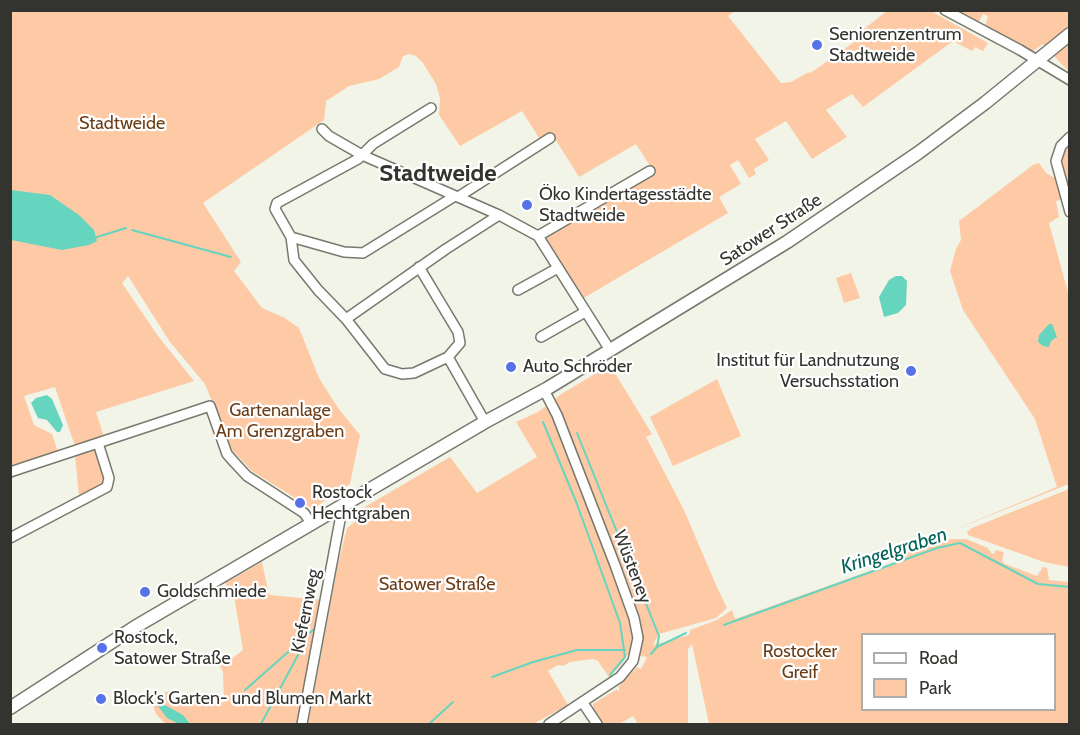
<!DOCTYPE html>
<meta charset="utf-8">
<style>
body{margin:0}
#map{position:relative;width:1080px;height:735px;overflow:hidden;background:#f1f4e7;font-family:Cabin,sans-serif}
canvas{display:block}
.frame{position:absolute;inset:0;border:12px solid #33342f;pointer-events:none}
.legend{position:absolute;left:861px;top:633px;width:195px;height:78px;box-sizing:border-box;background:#fff;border:2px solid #adaeac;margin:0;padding:8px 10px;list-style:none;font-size:18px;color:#33342f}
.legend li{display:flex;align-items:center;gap:12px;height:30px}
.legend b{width:30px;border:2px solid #adaeac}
</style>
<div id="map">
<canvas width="1080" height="735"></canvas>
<div class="frame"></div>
<ul class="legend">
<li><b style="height:8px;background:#fff"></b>Road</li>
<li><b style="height:16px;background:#fecaa5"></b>Park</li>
</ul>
</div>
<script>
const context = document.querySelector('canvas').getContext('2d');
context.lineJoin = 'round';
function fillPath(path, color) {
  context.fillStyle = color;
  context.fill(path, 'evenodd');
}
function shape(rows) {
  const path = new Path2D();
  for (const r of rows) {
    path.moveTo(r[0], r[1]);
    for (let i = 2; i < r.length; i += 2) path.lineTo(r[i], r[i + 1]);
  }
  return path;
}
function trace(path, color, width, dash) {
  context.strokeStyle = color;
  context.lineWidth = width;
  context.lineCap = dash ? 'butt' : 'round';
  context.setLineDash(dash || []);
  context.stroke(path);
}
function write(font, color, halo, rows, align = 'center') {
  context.font = font + ' Cabin,sans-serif';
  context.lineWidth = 4.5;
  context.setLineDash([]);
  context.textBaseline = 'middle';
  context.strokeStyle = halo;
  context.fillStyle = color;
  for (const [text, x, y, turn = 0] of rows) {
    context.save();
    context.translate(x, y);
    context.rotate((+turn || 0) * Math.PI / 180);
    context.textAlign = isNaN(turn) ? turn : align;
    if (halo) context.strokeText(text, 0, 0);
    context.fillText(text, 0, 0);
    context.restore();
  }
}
const green = shape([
 [10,11,735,11,728,16,781,83,791,82,807,73,812,72,857,40,855,36,887,11,931,11,988,43,983,51,975,47,972,51,953,41,863,107,852,94,826,110,847,137,812,159,786,121,755,139,769,160,754,169,756,174,749,178,738,160,730,165,741,184,719,197,728,213,582,299,544,236,654,172,636,144,579,177,552,134,541,141,522,111,460,146,439,115,440,98,436,84,423,63,416,56,409,54,403,56,399,67,379,79,349,86,337,94,326,101,324,120,203,203,241,262,234,271,262,308,285,318,299,328,319,378,338,408,360,435,350,484,313,509,252,471,231,449,205,384,170,342,128,276,122,283,158,336,194,381,96,412,104,437,75,446,55,387,24,396,34,425,52,434,58,452,13,465,11,463],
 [959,11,1069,11,1069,72,1043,44,1033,51,985,26,988,16,983,14,978,24,963,17],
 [1069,139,1069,200,1060,166,1061,153],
 [1039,163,1046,173,1057,179,1063,199,1056,201,1059,217,1049,223,1069,296,1069,484,946,533,1057,487,1035,419,963,310,950,271,956,249,961,240,959,221,1033,165],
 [851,273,860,298,844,303,836,278],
 [610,365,652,434,646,437,684,510,716,585,727,608,716,618,659,634,653,645,689,635,690,630,717,620,732,610,735,619,898,561,905,546,915,540,966,539,988,548,991,553,994,554,996,550,1004,552,1002,561,1005,564,1037,576,1043,567,1047,568,1049,580,1069,582,1069,724,709,724,692,644,688,649,688,724,638,724,633,716,619,724,601,724,593,712,593,704,617,689,619,692,619,686,637,667,641,669,647,657,628,654,621,665,609,677,598,661,593,659,570,662,563,666,558,665,548,671,568,705,533,724,308,724,338,564,347,528,362,516,358,511,450,457,477,493,537,457,516,422,538,412,563,393],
 [862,634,1054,634,1054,710,862,710],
 [717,379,741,436,673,466,650,417],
 [93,449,99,452,106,483,79,497,75,454],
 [1069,489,1069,567,1044,562,968,535,967,532,972,528],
 [262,562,269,595,323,600,299,724,166,724,156,714,153,706,155,699,163,698,164,693,169,691,176,698,224,702,223,672,214,654,226,658,234,657,243,650,234,596,225,583]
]);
const water = shape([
 [11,190,50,195,79,215,94,230,97,241,89,245,62,250,11,240],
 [896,276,902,276,907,281,906,305,898,313,884,317,879,297,889,280],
 [1049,324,1052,324,1057,337,1051,341,1049,347,1043,346,1038,342,1039,335],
 [47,395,52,399,63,425,60,432,57,432,47,420,38,418,31,403,36,398],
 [163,704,183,715,190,724,179,724,167,718,157,705]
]);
const stream = shape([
 [132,230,231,257],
 [94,238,126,228],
 [543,422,577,504,620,623,625,657,610,675],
 [577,433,659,636,657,647],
 [724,625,937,548,960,543,1038,584,1070,587],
 [651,654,657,647,686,633],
 [492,677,533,662,577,650,625,650],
 [245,690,313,630],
 [207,724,221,724],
 [261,724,298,655,300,642],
 [429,724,453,702]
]);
const minor = shape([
 [945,10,1020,50,1070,80],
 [431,108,373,144,358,159,277,203,275,209,291,237,294,260,318,290,346,319,385,369,402,374,414,373,448,357],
 [322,129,329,136,362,155,499,215,538,236,610,350],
 [1070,137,1061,146,1056,161,1070,212],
 [458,197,550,138],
 [538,236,650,171],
 [291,237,344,252,363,253,455,196],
 [419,267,458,332,460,343,448,357,485,422],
 [518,290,558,268],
 [346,319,446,249,499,215],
 [541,337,585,312],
 [544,390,557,415,615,565,634,618,638,638,633,661,620,677,549,724],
 [10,472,210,406,227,454,234,462,247,476,304,513,311,523],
 [10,538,107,487,109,478,98,443],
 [583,703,597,724],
 [302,724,343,504]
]);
const major = shape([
 [10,708,135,627,485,422,548,388,787,242,918,153,985,103,1070,34]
]);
const markers = [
 [817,45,6,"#5771e7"],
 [527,205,6,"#5771e7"],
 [511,367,6,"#5771e7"],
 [911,371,6,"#5771e7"],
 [300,503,6,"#5771e7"],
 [145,592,6,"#5771e7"],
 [102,648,6,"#5771e7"],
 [101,699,6,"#5771e7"]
];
const poiNames = [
 ["Seniorenzentrum",829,35],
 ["Stadtweide",829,56],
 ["Öko Kindertagesstädte",539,195],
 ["Stadtweide",539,216],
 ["Institut für Landnutzung",899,361,"right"],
 ["Versuchsstation",899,382,"right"],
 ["Auto Schröder",523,367],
 ["Rostock",312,493],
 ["Hechtgraben",312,514],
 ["Goldschmiede",157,592],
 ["Rostock,",114,638],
 ["Satower Straße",114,659],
 ["Block's Garten- und Blumen Markt",113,699]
];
const parkNames = [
 ["Stadtweide",122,124],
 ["Gartenanlage",280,411],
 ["Am Grenzgraben",280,432],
 ["Satower Straße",437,585],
 ["Rostocker",800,652],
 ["Greif",800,673]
];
const streetNames = [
 ["Satower Straße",771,230,-33],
 ["Wüsteney",632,567,69],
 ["Kiefernweg",306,611,-79]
];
const waterNames = [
 ["Kringelgraben",894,551,-18]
];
const districtNames = [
 ["Stadtweide",438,174]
];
fillPath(green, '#fecaa5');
fillPath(water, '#66d5bf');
trace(stream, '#66d5bf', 2);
trace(minor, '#77796e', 12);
trace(major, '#77796e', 15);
trace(minor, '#fff', 9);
trace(major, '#fff', 12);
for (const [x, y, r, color] of markers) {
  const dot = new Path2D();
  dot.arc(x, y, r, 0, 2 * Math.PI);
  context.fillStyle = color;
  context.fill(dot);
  trace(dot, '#fff', 2);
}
write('18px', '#33342f', '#fff', poiNames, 'left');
write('18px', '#6c3e18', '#fff', parkNames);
write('18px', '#33342f', '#fff', streetNames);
write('italic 20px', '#006356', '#fff', waterNames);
write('bold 24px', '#33342f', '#fff', districtNames);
</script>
